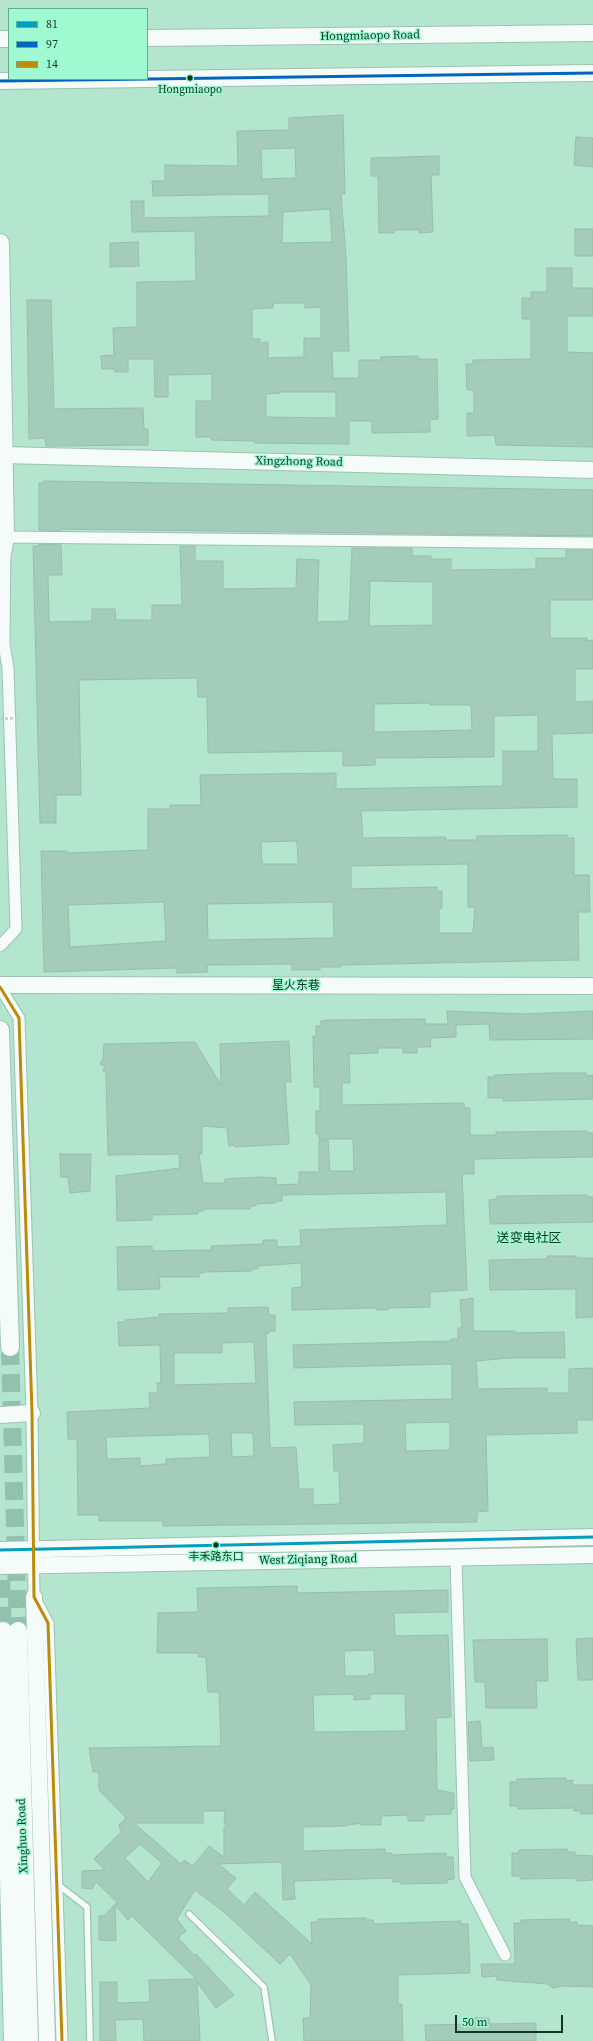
<!DOCTYPE html>
<meta charset="utf-8">
<style>
body{margin:0}
#map{position:relative;width:593px;height:2041px;overflow:hidden;background:#b3e5cf;font-family:"Source Serif 4",serif}
canvas{display:block}
.legend{position:absolute;left:8px;top:8px;width:140px;height:72px;box-sizing:border-box;background:#9ff9d1;border:1px solid #66ab8d;margin:0;padding:5px 7px;list-style:none;font-size:12px;color:#103627}
.legend li{display:flex;align-items:center;gap:8px;height:20px}
.legend b{width:20px;border:1px solid #66ab8d}
.scale{position:absolute;left:455px;top:2015px;width:108px;height:18px;box-sizing:border-box;border:2px solid #103627;border-top:0;padding-left:5px;font-size:12px;line-height:14px;white-space:nowrap;color:#103627;-webkit-text-stroke:3px #9ff9d1;paint-order:stroke}
</style>
<div id="map">
<canvas width="593" height="2041"></canvas>
<ul class="legend">
<li><b style="height:5px;background:#029ebd"></b>81</li>
<li><b style="height:5px;background:#0065bd"></b>97</li>
<li><b style="height:5px;background:#bd8a0a"></b>14</li>
</ul>
<div class="scale">50 m</div>
</div>
<script>
const context = document.querySelector('canvas').getContext('2d');
context.lineJoin = 'round';
function fillPath(path, color) {
  context.fillStyle = color;
  context.fill(path, 'evenodd');
}
function shape(rows) {
  const path = new Path2D();
  for (const r of rows) {
    path.moveTo(r[0], r[1]);
    for (let i = 2; i < r.length; i += 2) path.lineTo(r[i], r[i + 1]);
  }
  return path;
}
function trace(path, color, width, dash) {
  context.strokeStyle = color;
  context.lineWidth = width;
  context.lineCap = dash ? 'butt' : 'round';
  context.setLineDash(dash || []);
  context.stroke(path);
}
function write(font, color, halo, rows, align = 'center') {
  context.font = font + ' "Source Serif 4","Noto Sans SC",serif';
  context.lineWidth = 3;
  context.setLineDash([]);
  context.textBaseline = 'middle';
  context.strokeStyle = halo;
  context.fillStyle = color;
  for (const [text, x, y, turn = 0] of rows) {
    context.save();
    context.translate(x, y);
    context.rotate((+turn || 0) * Math.PI / 180);
    context.textAlign = isNaN(turn) ? turn : align;
    if (halo) context.strokeText(text, 0, 0);
    context.fillText(text, 0, 0);
    context.restore();
  }
}
const building = shape([
 [343,115,345,194,341,194,346,257,349,351,332,351,333,378,359,378,359,360,381,360,381,357,418,356,418,359,437,359,438,419,430,420,430,432,372,433,372,421,349,421,349,444,255,443,255,441,211,440,212,437,196,437,196,401,212,401,212,374,168,375,168,397,155,397,154,359,128,359,128,372,115,372,115,369,102,369,101,356,114,355,113,328,137,327,137,282,196,281,195,231,132,232,131,201,144,201,144,218,269,216,269,194,153,196,152,181,165,181,165,165,238,166,237,131,289,130,289,118,343,115],
 [295,148,296,178,262,179,261,149,295,148],
 [330,209,332,242,282,243,283,212,330,209],
 [273,303,305,303,305,308,321,307,321,338,304,338,304,357,268,358,268,342,260,343,260,339,252,339,252,309,273,308,273,303],
 [279,392,336,392,336,418,266,417,266,394,280,393,279,392],
 [576,137,593,138,593,167,574,165,576,137],
 [439,156,439,175,431,175,433,232,419,233,419,230,394,230,394,233,379,233,378,176,371,176,371,158,439,156],
 [575,229,593,229,593,256,575,256,575,229],
 [138,242,139,266,110,267,110,243,138,242],
 [547,268,572,268,572,288,593,288,593,316,567,316,567,352,593,353,593,447,496,445,495,435,467,436,467,413,474,413,474,390,467,390,466,364,473,364,473,360,531,359,531,319,522,319,522,298,531,298,531,292,547,292,547,268],
 [27,300,51,300,54,409,143,408,144,429,148,429,148,445,46,446,45,438,29,439,27,300],
 [44,481,593,490,593,536,61,529,61,531,39,530,39,483,43,483,44,481],
 [39,544,61,545,62,575,48,575,49,622,92,621,92,609,115,609,116,620,152,620,152,605,182,605,180,546,195,546,195,561,223,561,223,589,296,588,297,559,319,560,317,622,349,621,352,548,412,548,412,556,431,556,431,559,451,559,451,570,536,569,536,558,566,558,566,550,593,550,593,600,550,600,550,638,587,638,587,641,593,640,593,669,575,669,575,702,593,701,593,733,552,734,553,779,577,779,577,807,361,811,363,838,446,837,446,840,477,840,477,836,567,835,567,838,574,838,574,875,589,875,590,912,578,912,579,960,341,965,341,967,320,967,320,970,292,970,292,964,217,965,207,965,208,972,177,973,177,968,44,972,41,851,67,851,67,853,148,850,148,809,170,809,170,805,201,805,200,775,336,773,336,789,503,786,503,751,538,751,538,715,494,716,494,757,375,758,375,765,343,766,343,751,208,753,207,697,198,697,197,678,79,680,81,795,56,795,56,823,40,823,33,546,39,546,39,544],
 [370,581,433,582,433,625,369,626,370,581],
 [430,703,430,705,471,705,472,730,374,732,374,704,430,703],
 [297,841,298,864,262,864,261,842,297,841],
 [468,864,468,907,475,907,473,933,439,933,439,909,442,908,442,891,437,891,437,887,351,889,351,866,468,864],
 [164,902,166,941,70,947,68,905,164,902],
 [333,902,334,938,208,940,207,904,333,902],
 [447,1011,523,1014,593,1011,593,1039,490,1040,489,1024,456,1025,456,1037,430,1038,431,1047,417,1047,417,1053,403,1053,403,1048,378,1048,378,1053,349,1054,350,1083,342,1083,342,1105,464,1103,464,1108,470,1108,470,1135,496,1135,496,1132,587,1131,587,1133,593,1133,593,1157,474,1159,474,1174,462,1174,467,1290,430,1292,430,1307,388,1308,388,1310,376,1310,376,1308,292,1310,292,1288,302,1287,301,1263,258,1266,258,1269,252,1269,252,1271,205,1272,199,1274,199,1277,159,1277,160,1289,118,1290,117,1247,152,1246,152,1251,211,1250,211,1246,263,1244,263,1240,277,1240,277,1247,301,1246,300,1230,447,1225,446,1192,282,1195,282,1201,276,1201,276,1203,256,1204,256,1206,250,1206,250,1209,203,1209,203,1211,198,1211,198,1214,152,1215,152,1220,117,1221,116,1176,180,1168,179,1154,108,1155,106,1072,103,1071,105,1067,100,1064,103,1059,104,1044,195,1042,221,1085,220,1044,289,1041,291,1082,285,1082,289,1144,235,1147,234,1145,229,1146,227,1128,202,1126,202,1154,199,1154,203,1183,225,1183,225,1179,260,1177,276,1178,276,1185,299,1184,299,1172,319,1172,319,1140,328,1140,330,1171,354,1171,353,1139,319,1139,319,1134,316,1134,316,1111,320,1111,320,1087,314,1087,313,1036,316,1036,316,1026,321,1026,321,1021,329,1020,425,1019,425,1024,448,1024,447,1011],
 [550,1073,586,1073,586,1076,593,1075,593,1099,503,1101,503,1098,488,1098,488,1077,495,1077,495,1075,550,1073],
 [60,1154,91,1154,90,1191,70,1193,68,1177,61,1177,60,1154],
 [587,1195,588,1197,593,1197,593,1222,490,1224,489,1200,497,1199,497,1196,587,1195],
 [547,1256,576,1256,576,1258,593,1258,593,1317,576,1318,576,1289,490,1290,489,1260,547,1259,547,1256],
 [473,1298,473,1331,515,1331,515,1333,564,1332,565,1358,509,1358,476,1361,478,1389,547,1388,547,1393,569,1393,569,1369,593,1368,593,1420,577,1420,577,1433,486,1435,488,1511,477,1512,477,1522,163,1526,163,1521,99,1521,99,1515,78,1515,77,1439,68,1439,67,1412,150,1408,149,1393,158,1393,157,1383,161,1383,160,1345,119,1346,118,1322,125,1322,125,1320,159,1317,159,1314,228,1313,228,1308,268,1307,269,1315,275,1315,275,1331,269,1331,269,1333,266,1333,270,1448,296,1447,299,1489,313,1489,313,1505,340,1504,339,1471,334,1471,333,1445,364,1443,364,1424,295,1425,294,1402,452,1399,452,1364,294,1368,293,1345,451,1341,451,1339,458,1339,458,1328,462,1328,460,1300,473,1298],
 [254,1342,256,1383,174,1385,174,1353,222,1353,222,1343,254,1342],
 [450,1422,450,1450,406,1451,405,1423,450,1422],
 [231,1433,253,1433,254,1456,232,1457,231,1433],
 [209,1434,210,1457,166,1459,166,1464,140,1466,140,1458,107,1459,106,1437,209,1434],
 [297,1586,297,1593,448,1590,448,1612,394,1613,395,1636,448,1635,451,1717,436,1718,437,1790,454,1793,454,1809,451,1809,451,1814,424,1815,424,1821,408,1821,408,1815,381,1816,381,1825,361,1825,361,1823,343,1826,303,1827,303,1851,385,1849,385,1853,392,1853,392,1855,446,1853,446,1857,453,1857,454,1879,447,1880,447,1883,401,1884,401,1882,393,1882,393,1878,294,1881,295,1899,283,1900,282,1862,218,1864,236,1878,227,1889,244,1905,255,1892,312,1944,311,1922,318,1922,318,1919,366,1918,366,1920,373,1920,374,1924,461,1921,461,1924,468,1924,470,1973,398,1975,398,2004,402,2004,403,2041,304,2041,303,2018,310,2018,311,1985,290,1954,280,1964,224,1912,195,1890,177,1919,186,1931,178,1938,195,1956,196,1954,234,1995,216,2008,197,1982,200,2041,144,2041,143,2019,115,2020,116,2041,100,2041,100,1982,117,1982,117,2003,150,2002,149,1980,196,1979,132,1916,128,1920,115,1905,116,1941,99,1940,99,1916,104,1916,117,1902,96,1882,92,1889,82,1888,82,1871,105,1870,94,1859,121,1832,119,1825,126,1818,99,1790,99,1772,93,1772,89,1748,221,1746,219,1692,208,1692,206,1657,199,1657,198,1653,157,1653,158,1613,198,1612,197,1588,297,1586],
 [374,1650,375,1674,368,1674,368,1676,345,1676,344,1651,374,1650],
 [354,1694,354,1700,370,1699,370,1694,405,1694,406,1731,314,1732,313,1695,354,1694],
 [203,1811,225,1811,224,1823,227,1823,224,1827,224,1857,209,1846,193,1866,184,1860,181,1864,134,1823,203,1823,203,1811],
 [140,1844,162,1863,148,1882,125,1858,140,1844],
 [593,1638,593,1680,578,1680,576,1639,593,1638],
 [547,1639,548,1681,536,1681,537,1708,486,1708,485,1682,475,1682,473,1640,547,1639],
 [480,1721,482,1748,493,1747,494,1760,470,1761,468,1722,480,1721],
 [566,1778,566,1781,573,1780,573,1785,593,1785,593,1814,581,1814,581,1811,574,1811,574,1808,518,1809,518,1806,510,1806,510,1782,517,1782,517,1779,566,1778],
 [567,1849,567,1852,575,1852,575,1855,593,1856,593,1880,576,1881,576,1878,520,1879,520,1876,512,1876,512,1853,519,1853,519,1850,567,1849],
 [569,1919,569,1922,577,1922,577,1925,593,1926,593,1987,562,1986,553,1988,548,1984,497,1980,497,1976,482,1977,481,1964,515,1964,514,1923,521,1923,521,1920,569,1919],
 [473,2018,489,2018,490,2024,536,2023,536,2041,426,2041,425,2025,473,2024,473,2018]
]);
const primaryTunnel = shape([
 [10,1347,18,1631],
 [0,1553,3,1631]
]);
const lane = shape([
 [57,1884,87,1907,90,2041],
 [189,1914,264,1987,272,2041]
]);
const street = shape([
 [0,946,16,929,8,668,4,644,5,537,593,543],
 [0,987,19,1018,32,1413,34,1597,48,1623,62,2041],
 [456,1558,465,1877,505,1955]
]);
const secondary = shape([
 [147,38,593,33],
 [0,39,9,39],
 [0,81,593,73],
 [4,455,593,470],
 [0,985,593,986],
 [0,1415,32,1413],
 [0,1550,593,1537],
 [0,1566,593,1555],
 [34,1597,47,2041]
]);
const primary = shape([
 [0,243,5,537,0,564],
 [0,1030,10,1347],
 [3,1631,13,2041],
 [18,1631,29,2041]
]);
const pathBridge = shape([
 [0,719,20,718]
]);
const bus1 = shape([
 [0,1550,593,1537]
]);
const bus2 = shape([
 [0,81,593,73]
]);
const bus3 = shape([
 [0,987,19,1018,32,1413,34,1597,48,1623,62,2041]
]);
const markers = [
 [190,78,3.5,"#103627"],
 [216,1545,3.5,"#103627"]
];
const busNames = [
 ["Hongmiaopo",190,90],
 ["丰禾路东口",216,1557]
];
const streetNames = [
 ["Hongmiaopo Road",370,36,-1],
 ["Xingzhong Road",299,462,1],
 ["星火东巷",296,986],
 ["West Ziqiang Road",308,1560,-1],
 ["Xinghuo Road",23,1836,-92]
];
const neighbourhoodNames = [
 ["送变电社区",529,1239]
];
fillPath(building, '#a4ccbb');
trace(building, '#97bead', 1);
trace(primaryTunnel, '#92c2ad', 18, [18, 9]);
trace(lane, '#9cc3b2', 8);
trace(street, '#9cc3b2', 13);
trace(secondary, '#9cc3b2', 18);
trace(primary, '#9cc3b2', 20);
trace(lane, '#f4fbf8', 5.5);
trace(street, '#f4fbf8', 11);
trace(secondary, '#f4fbf8', 16);
trace(primary, '#f4fbf8', 18);
trace(pathBridge, '#c1d1cb', 2.5, [3, 2]);
trace(bus1, '#029ebd', 3);
trace(bus2, '#0065bd', 3);
trace(bus3, '#bd8a0a', 3);
for (const [x, y, r, color] of markers) {
  const dot = new Path2D();
  dot.arc(x, y, r, 0, 2 * Math.PI);
  context.fillStyle = color;
  context.fill(dot);
  trace(dot, '#9ff9d1', 1.5);
}
write('11px', '#103627', '#9ff9d1', busNames);
write('12px', '#103627', '#9ff9d1', streetNames);
write('13px', '#103627', '#9ff9d1', neighbourhoodNames);
</script>
